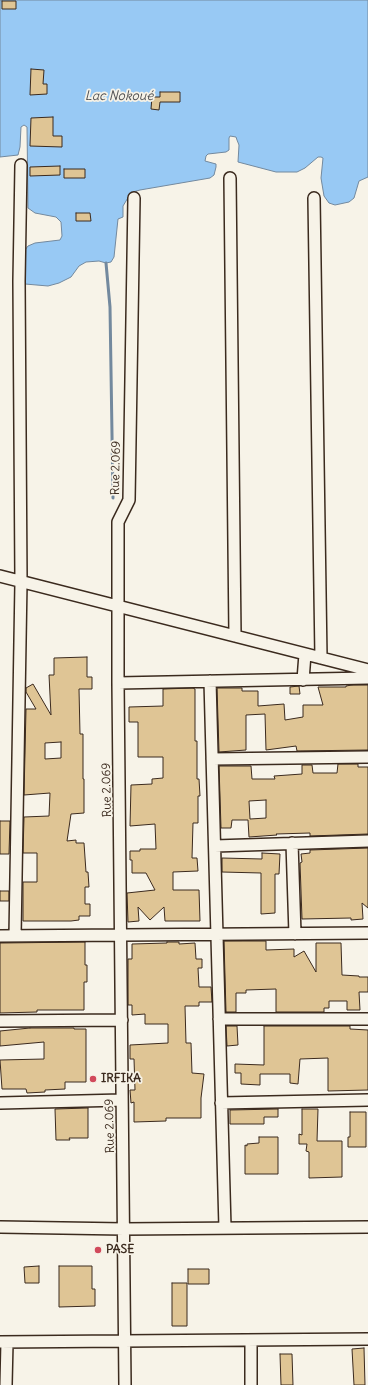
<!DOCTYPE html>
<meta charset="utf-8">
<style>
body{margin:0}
canvas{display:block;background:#f7f3e8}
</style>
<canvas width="368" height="1385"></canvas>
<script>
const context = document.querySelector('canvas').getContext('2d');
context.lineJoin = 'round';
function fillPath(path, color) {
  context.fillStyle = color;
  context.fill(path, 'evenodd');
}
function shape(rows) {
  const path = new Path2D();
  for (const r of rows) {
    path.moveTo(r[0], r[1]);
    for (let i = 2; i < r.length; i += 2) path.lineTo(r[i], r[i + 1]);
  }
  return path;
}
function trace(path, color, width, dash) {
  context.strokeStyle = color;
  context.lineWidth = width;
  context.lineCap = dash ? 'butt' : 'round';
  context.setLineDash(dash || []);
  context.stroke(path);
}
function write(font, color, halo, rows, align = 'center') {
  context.font = font + ' Delius,sans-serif';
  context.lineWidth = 3.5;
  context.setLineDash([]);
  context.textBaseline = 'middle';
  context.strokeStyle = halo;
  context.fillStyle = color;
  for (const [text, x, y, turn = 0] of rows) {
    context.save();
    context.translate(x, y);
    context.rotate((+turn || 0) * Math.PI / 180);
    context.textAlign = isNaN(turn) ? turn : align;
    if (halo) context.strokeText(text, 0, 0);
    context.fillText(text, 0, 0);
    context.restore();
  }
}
const water = shape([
 [0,0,368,0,368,177,359,181,354,198,349,202,335,205,329,203,324,196,321,178,323,158,321,157,318,157,305,168,297,172,276,172,238,162,239,145,237,140,236,137,230,136,229,138,229,150,226,152,208,154,206,156,205,161,216,164,216,167,214,175,210,178,140,190,133,192,129,196,123,206,123,217,118,219,114,257,111,262,106,263,99,261,86,262,79,266,71,277,59,283,48,286,25,284,24,281,23,269,25,250,28,246,35,243,60,240,62,236,61,222,56,217,35,213,28,208,27,127,24,125,21,127,20,147,18,155,0,157,0,0]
]);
const stream = shape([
 [106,263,110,307,113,498]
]);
const building = shape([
 [2,1,16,1,16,9,2,9,2,1],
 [31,69,44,70,43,84,47,84,47,94,30,95,31,69],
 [160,92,180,92,180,102,160,102,159,110,151,109,152,97,160,97,160,92],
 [53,117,53,136,62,136,62,147,30,146,31,118,53,117],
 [60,166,60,175,30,176,30,167,60,166],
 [64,169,85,169,85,178,64,178,64,169],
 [76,213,90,213,91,221,76,221,76,213],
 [87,657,87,677,92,677,92,689,79,689,80,734,83,734,83,779,84,779,84,813,71,814,67,841,76,840,76,843,84,843,86,872,88,872,89,887,85,887,85,904,90,904,90,916,79,916,79,920,71,921,23,921,23,882,37,882,37,853,23,853,24,817,49,816,50,793,24,795,26,709,36,709,26,692,26,688,33,684,51,715,49,675,54,675,54,658,87,657],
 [61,742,61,758,45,759,45,743,61,742],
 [352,685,368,685,368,750,297,751,296,746,266,750,265,714,246,715,246,750,219,752,217,688,242,688,242,691,258,691,258,706,284,704,285,720,303,717,303,705,323,705,318,687,346,687,346,686,352,685],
 [299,686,300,694,290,694,290,687,299,686],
 [193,688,195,689,195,741,197,741,197,779,199,779,200,796,198,796,198,823,193,823,192,858,197,858,198,871,173,872,173,890,199,890,200,921,165,921,164,907,150,920,138,907,139,921,128,922,127,893,155,890,146,873,132,873,132,860,130,860,130,851,140,851,140,849,156,849,155,824,130,826,131,785,152,784,152,779,163,778,163,757,138,757,138,722,129,722,129,707,163,706,163,689,193,688],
 [338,764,358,764,358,767,368,767,368,834,310,836,310,833,276,834,277,835,249,837,248,820,232,820,231,828,221,828,219,766,251,766,252,779,275,779,274,776,302,774,302,765,312,765,313,773,337,773,338,764],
 [266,800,266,818,250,819,249,801,266,800],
 [0,821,10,821,9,854,0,854,0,821],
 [368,848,368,908,362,903,363,919,351,920,351,918,302,919,300,863,302,862,301,854,310,853,310,850,368,848],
 [262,853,280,854,279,874,275,874,275,913,261,914,261,873,222,872,222,858,262,859,262,853],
 [0,891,9,891,9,901,0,901,0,891],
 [224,941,266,941,266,950,294,949,294,957,304,951,316,972,316,943,341,943,342,975,359,976,359,977,368,977,368,992,359,992,360,1010,347,1010,347,1001,329,1001,329,1008,324,1008,324,1012,276,1012,276,989,246,990,246,993,236,993,236,1012,226,1012,224,941],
 [85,942,85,965,87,965,87,982,84,982,84,1010,37,1010,37,1012,0,1013,0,943,85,942],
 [167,942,179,942,179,944,195,943,196,959,202,959,202,968,198,968,199,987,211,987,212,1002,199,1002,199,1006,185,1006,186,1043,191,1043,192,1073,204,1074,201,1098,201,1118,166,1118,166,1121,134,1122,134,1102,131,1103,130,1090,135,1090,134,1059,130,1059,130,1045,168,1043,168,1024,145,1024,145,1014,132,1015,132,1005,128,1005,128,959,132,959,132,944,167,943,167,942],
 [226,1026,237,1026,238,1045,227,1046,226,1026],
 [264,1026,350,1026,350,1029,368,1030,368,1090,328,1091,328,1058,300,1059,298,1084,290,1083,290,1074,260,1074,260,1085,241,1084,241,1073,235,1073,235,1064,264,1065,264,1026],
 [30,1028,74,1028,74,1029,86,1029,86,1082,65,1082,65,1089,45,1090,45,1092,27,1093,26,1089,2,1089,0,1060,44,1059,44,1042,0,1046,0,1031,30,1028],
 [88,1108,88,1138,69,1138,70,1140,56,1140,55,1109,88,1108],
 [278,1109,278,1117,264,1117,264,1124,230,1124,230,1110,278,1109],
 [302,1109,318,1109,317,1141,342,1141,342,1177,309,1178,309,1152,306,1151,307,1144,299,1144,299,1134,302,1135,302,1109],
 [350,1112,366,1112,366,1147,348,1147,348,1137,350,1137,350,1112],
 [259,1137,278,1137,278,1174,245,1174,245,1145,247,1146,247,1144,259,1143,259,1137],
 [39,1266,39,1283,25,1283,24,1267,39,1266],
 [59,1266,92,1266,92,1289,95,1289,95,1306,59,1307,59,1266],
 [188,1269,209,1269,209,1284,188,1284,188,1269],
 [172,1283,187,1283,187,1326,172,1326,172,1283],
 [364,1348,365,1385,354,1385,352,1349,364,1348],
 [280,1354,292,1354,293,1385,281,1385,280,1354]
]);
const minor = shape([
 [230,178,235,636],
 [314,198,321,658],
 [0,576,368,670],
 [303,680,305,654],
 [210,681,225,1228],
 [118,683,368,678],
 [212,759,368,757],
 [292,843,295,934],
 [215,846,368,841],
 [0,936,368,933],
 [15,936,21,582,19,281,21,165],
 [219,1019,368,1019],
 [0,1021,122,1020],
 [0,1103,122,1100],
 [221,1103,368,1100],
 [0,1227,124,1229,368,1227],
 [251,1340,251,1385],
 [0,1342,368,1339],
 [6,1385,7,1342],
 [125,1385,118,683,118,522,129,500,134,198]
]);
const markers = [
 [93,1079,4,"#d1495b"],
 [98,1250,4,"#d1495b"]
];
const streetNames = [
 ["Rue 2.069",116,468,-89],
 ["Rue 2.069",107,790,-91],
 ["Rue 2.069",110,1126,-91]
];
const poiNames = [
 ["IRFIKA",101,1079],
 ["PASE",106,1250]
];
const waterNames = [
 ["Lac Nokoué",119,96]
];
fillPath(water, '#98c9f4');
trace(water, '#73899e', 1);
trace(stream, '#73899e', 3);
fillPath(building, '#dfc595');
trace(building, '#3b2a1e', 1);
trace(minor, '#3b2a1e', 14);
trace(minor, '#f7f3e8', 11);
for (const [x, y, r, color] of markers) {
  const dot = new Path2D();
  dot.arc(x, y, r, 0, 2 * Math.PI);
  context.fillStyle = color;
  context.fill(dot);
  trace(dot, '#f7f3e8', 1.5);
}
write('12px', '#3b2a1e', '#f7f3e8', streetNames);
write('bold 12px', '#3b2a1e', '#f7f3e8', poiNames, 'left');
write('italic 13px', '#525254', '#f7f3e8', waterNames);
</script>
